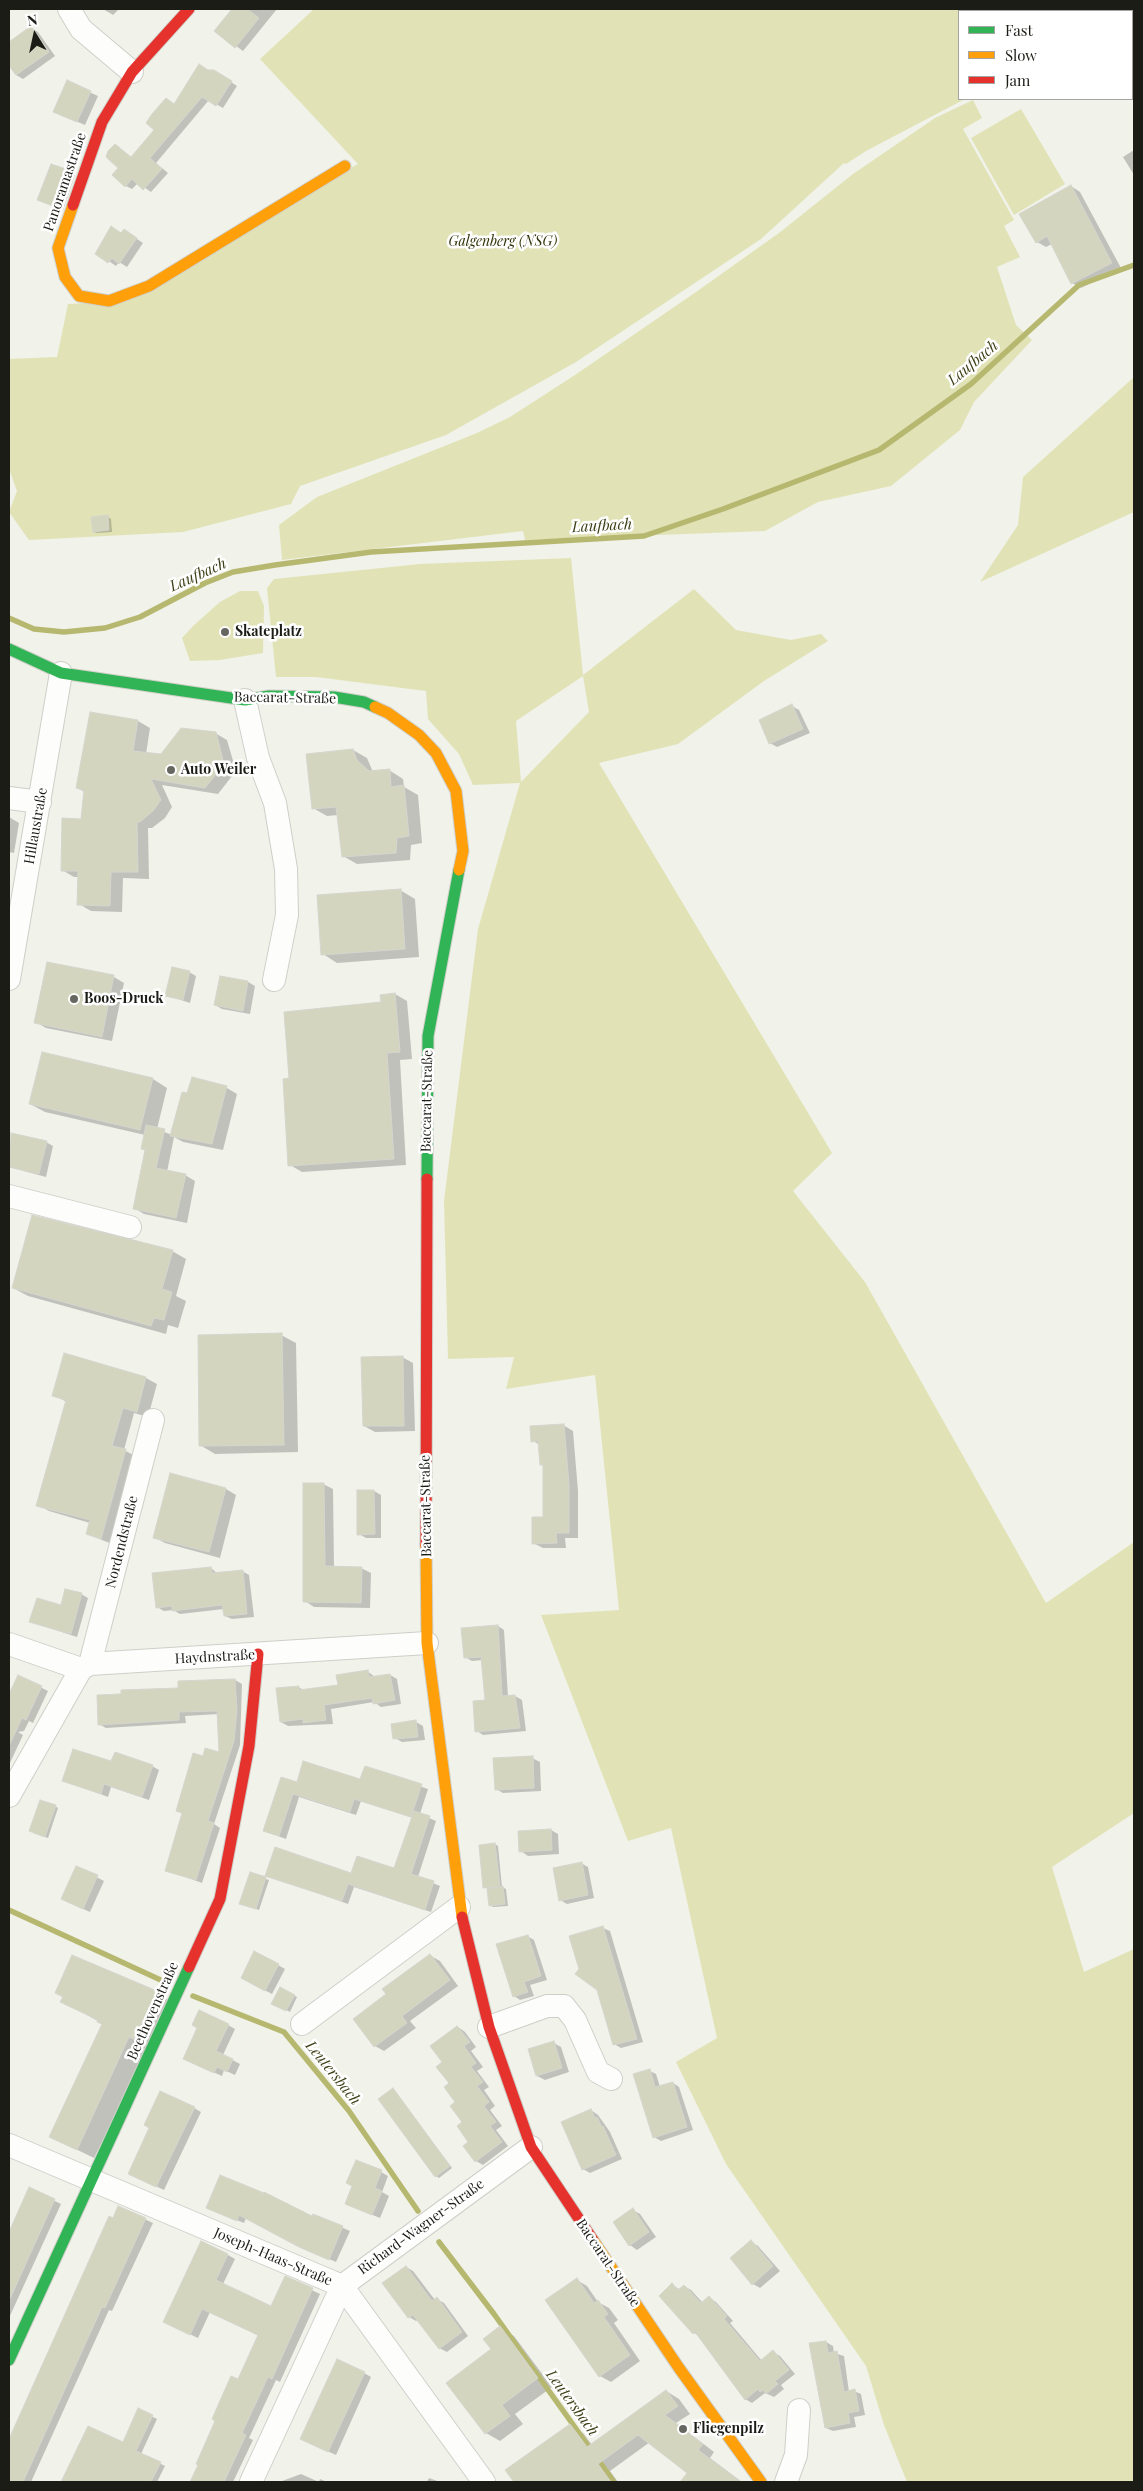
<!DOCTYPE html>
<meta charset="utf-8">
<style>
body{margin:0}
#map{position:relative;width:1143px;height:2491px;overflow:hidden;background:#f1f2ea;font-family:"Playfair Display",serif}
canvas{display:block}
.frame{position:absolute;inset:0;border:10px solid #1c1c17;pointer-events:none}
.legend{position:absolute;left:958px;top:10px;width:175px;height:90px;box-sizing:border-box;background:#fff;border:1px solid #a4a4a2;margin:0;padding:6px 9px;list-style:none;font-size:15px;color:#1c1c17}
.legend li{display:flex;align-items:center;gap:10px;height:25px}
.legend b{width:25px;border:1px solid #a4a4a2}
.north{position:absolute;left:10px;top:10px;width:50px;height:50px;-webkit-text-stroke:4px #fff;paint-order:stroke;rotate:350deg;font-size:14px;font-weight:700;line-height:20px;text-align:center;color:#1c1c17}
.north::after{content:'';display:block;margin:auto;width:18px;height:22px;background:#1c1c17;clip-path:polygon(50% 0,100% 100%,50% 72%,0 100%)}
</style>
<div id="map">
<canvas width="1143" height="2491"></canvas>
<div class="frame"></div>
<ul class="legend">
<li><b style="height:6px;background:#30b455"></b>Fast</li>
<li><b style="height:6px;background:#ff9f0a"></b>Slow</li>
<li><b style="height:6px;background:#e5322d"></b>Jam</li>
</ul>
<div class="north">N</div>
</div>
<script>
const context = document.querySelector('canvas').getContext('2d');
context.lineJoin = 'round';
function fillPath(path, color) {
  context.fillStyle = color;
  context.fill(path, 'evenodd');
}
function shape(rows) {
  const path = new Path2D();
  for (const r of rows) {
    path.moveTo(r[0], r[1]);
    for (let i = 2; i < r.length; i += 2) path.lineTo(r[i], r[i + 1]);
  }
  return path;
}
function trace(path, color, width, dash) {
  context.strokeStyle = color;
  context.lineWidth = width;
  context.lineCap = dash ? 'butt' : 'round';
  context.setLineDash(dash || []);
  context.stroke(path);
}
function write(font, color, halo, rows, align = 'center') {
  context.font = font + ' "Playfair Display",serif';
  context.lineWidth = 5;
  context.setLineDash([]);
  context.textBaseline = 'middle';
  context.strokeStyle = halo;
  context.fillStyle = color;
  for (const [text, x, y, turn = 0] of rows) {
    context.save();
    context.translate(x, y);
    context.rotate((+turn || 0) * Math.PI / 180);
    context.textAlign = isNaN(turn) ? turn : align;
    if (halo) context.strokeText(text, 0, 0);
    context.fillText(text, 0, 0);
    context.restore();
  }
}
const green = shape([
 [314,9,1116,9,1112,11,959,11,959,99,965,99,866,151,846,164,844,163,761,239,576,362,446,435,300,486,291,504,183,532,29,540,9,512,17,491,9,469,9,359,57,357,68,304,107,302,358,164,260,59],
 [973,100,982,118,963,129,1014,220,1004,226,1020,257,997,267,1016,325,1032,340,974,402,960,430,891,486,818,502,765,531,525,540,523,531,282,560,279,525,317,497,477,433,510,417,575,375,696,292,779,233,853,174,935,118],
 [1021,109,1065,184,1014,215,971,138],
 [1134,377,1134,512,980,582,1018,525,1023,477],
 [571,558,583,675,694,589,736,630,791,640,821,634,828,641,764,681,678,744,599,763,832,1153,793,1191,865,1282,1046,1603,1134,1542,1134,1813,1052,1867,1084,1972,1134,1949,1134,2482,907,2482,884,2425,866,2366,726,2164,676,2062,717,2038,671,1828,628,1841,541,1615,619,1610,595,1375,506,1389,514,1357,448,1359,444,1201,478,929,520,783,473,785,459,754,428,719,426,691,316,677,276,677,267,588,274,579,420,564],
 [583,676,589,712,521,782,516,721],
 [240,591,258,591,264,606,263,653,220,660,190,661,182,638,193,626,220,602]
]);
const shadow = shape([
 [103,9,119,9,113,15],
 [235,9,277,9,243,51,216,31],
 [31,28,38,32,55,56,23,79,16,75,9,64,9,43],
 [214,71,237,86,223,108,209,100,156,163,168,173,151,192,138,183,132,189,126,186,115,145,132,158,156,130,166,99,175,105],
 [67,82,98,96,85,125,61,115],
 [1134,150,1134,175,1123,157],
 [68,171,75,175,63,210,39,200],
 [1071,186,1080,192,1121,268,1081,288,1072,283,1052,244,1046,247,1037,242],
 [122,234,131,235,143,243,127,267,119,262,116,266,97,253],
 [108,517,111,519,112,532,97,533,94,532],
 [792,706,799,710,810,733,777,747,770,743],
 [138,721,150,728,146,754,162,755,215,733,227,740,236,771,218,794,162,785,172,807,165,818,152,828,148,828,149,879,123,878,122,912,91,911,79,904,79,877,74,877,62,870,82,820,85,792,77,788],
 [353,750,367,758,373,772,389,770,403,779,404,787,418,795,422,843,411,845,410,860,357,864,343,856,338,815,327,816,313,808],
 [9,817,19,823,14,853,9,852],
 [400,890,415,899,419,957,337,963,323,954],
 [48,963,114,977,124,983,112,1041,46,1028,36,1022],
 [189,972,196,976,190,1003,166,995],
 [221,978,248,982,255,986,250,1014,222,1009,215,1005],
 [395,994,407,1001,412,1059,400,1060,406,1165,302,1172,290,1165,290,1080],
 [153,1079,167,1088,157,1129,172,1135,192,1079,227,1088,237,1094,223,1150,183,1142,174,1137,167,1172,185,1175,195,1181,187,1223,144,1214,134,1208,146,1151,145,1135,45,1112,30,1104],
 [12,1134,46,1142,53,1146,46,1177,9,1167,9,1149],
 [134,1240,172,1251,186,1259,176,1296,186,1301,178,1328,168,1325,166,1334,28,1296,13,1288,127,1241],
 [281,1335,296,1343,298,1452,215,1454,200,1445],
 [64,1355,146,1378,157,1384,148,1417,134,1413,124,1450,137,1457,112,1544,87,1534,90,1523,49,1511,38,1505,67,1402,53,1395],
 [402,1357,413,1363,415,1431,375,1432,364,1426],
 [563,1425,573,1431,578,1491,578,1538,565,1538,566,1548,543,1548,533,1543,544,1518,544,1466,541,1464,540,1445,533,1441],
 [323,1484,333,1489,334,1567,361,1568,371,1573,370,1608,314,1607,305,1601],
 [226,1489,236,1495,220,1558,165,1543,154,1537],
 [358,1491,374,1491,381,1495,381,1538,366,1538,359,1534],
 [211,1568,218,1574,242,1571,249,1575,254,1617,232,1619,225,1616,224,1609,180,1614,173,1610,164,1611,157,1607],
 [81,1594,88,1598,77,1637,31,1622],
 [498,1626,504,1630,508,1697,515,1696,522,1700,526,1731,483,1735,477,1731,486,1701,483,1660,472,1661,465,1657],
 [367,1671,375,1677,390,1675,397,1679,401,1704,381,1707,374,1702,331,1709,333,1724,288,1726,281,1722,298,1687,304,1690,339,1686],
 [18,1676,48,1691,33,1723,29,1721,24,1731,18,1732,23,1735,9,1765,9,1697],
 [235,1680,242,1684,240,1745,214,1824,220,1828,202,1883,166,1870,183,1814,177,1810,204,1758,220,1754,219,1714,185,1716,186,1723,106,1728,99,1724,180,1689,179,1682],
 [416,1722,423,1726,425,1740,402,1742,395,1738],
 [532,1758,540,1762,541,1791,503,1793,496,1789],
 [152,1766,159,1770,149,1800,111,1787,108,1797,64,1780],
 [366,1768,428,1789,420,1814,436,1821,418,1877,440,1886,431,1912,354,1887,348,1904,267,1875,352,1874,395,1870,413,1818,361,1801,356,1815,299,1797,286,1839,264,1831,298,1783,361,1781],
 [55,1806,58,1808,48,1838,33,1833],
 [551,1830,558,1834,559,1854,528,1856,521,1851],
 [495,1844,498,1846,502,1887,506,1889,508,1906,493,1907,490,1905,488,1889,485,1887],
 [581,1863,588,1867,594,1898,567,1904,560,1900],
 [77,1867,104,1881,90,1912,70,1903],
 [251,1874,269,1880,259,1910,244,1905],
 [603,1928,610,1931,643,2042,621,2048,614,2044],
 [527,1936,534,1940,547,1980,530,1985,534,1996,520,2000,514,1996],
 [431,1956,440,1961,458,1986,410,2021,416,2028,384,2051,375,2046,388,1995],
 [278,1965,285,1969,272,1994,249,1982],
 [280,1989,297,1997,290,2012,273,2003],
 [156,1993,172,2002,94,2158,51,2137,103,2024,62,2001],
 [228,2025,235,2029,223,2055,240,2064,235,2075,224,2070,222,2076,191,2062],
 [458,2027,465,2032,476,2047,471,2051,483,2067,477,2071,489,2087,484,2090,495,2106,490,2110,502,2126,496,2130,508,2146,483,2165,476,2161,444,2062],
 [554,2043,561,2047,569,2072,545,2080,537,2076],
 [650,2071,656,2074,660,2087,673,2083,679,2087,693,2130,661,2141,654,2137],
 [393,2089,452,2168,439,2178,436,2176],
 [194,2108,201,2112,164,2190,136,2177],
 [591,2110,598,2115,610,2132,622,2159,590,2173,583,2169],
 [381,2172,388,2176,382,2192,389,2196,380,2218,353,2207],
 [30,2189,61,2204,9,2318,9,2235],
 [119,2207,153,2223,112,2311,109,2310,31,2482,9,2482,9,2441,109,2218,113,2220],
 [633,2210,640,2214,656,2237,637,2250,630,2245,614,2223],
 [214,2211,313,2218,314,2215,350,2231,336,2262,307,2250,246,2218,244,2223],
 [751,2242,758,2246,780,2271,760,2288,753,2284],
 [228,2255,235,2259,223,2284,272,2308,286,2278,320,2294,280,2382,276,2380,249,2438,253,2440,233,2482,191,2482,259,2336,210,2312,198,2338,172,2326],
 [406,2267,413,2271,435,2300,437,2299,444,2303,468,2336,447,2352,439,2348,418,2320,416,2321,409,2317,384,2284],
 [577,2280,587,2286,598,2302,609,2308,618,2320,614,2323,640,2361,611,2382,600,2376],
 [672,2285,679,2289,684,2286,691,2290,703,2303,709,2298,716,2302,733,2321,730,2323,762,2361,773,2352,780,2356,795,2374,781,2385,784,2389,774,2397,765,2393,752,2403,745,2399,701,2337,694,2333,660,2296],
 [500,2328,514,2336,552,2387,515,2414,523,2424,500,2441,486,2433,493,2349],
 [826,2342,833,2346,834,2353,844,2356,849,2392,854,2391,861,2394,865,2415,854,2417,856,2427,833,2431,826,2428],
 [364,2373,371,2377,336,2455,309,2443],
 [666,2391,679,2399,690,2414,676,2423,714,2452,710,2458,742,2482,691,2482,685,2478,689,2473,650,2442,610,2471,618,2482,516,2482,507,2471,570,2426,583,2433,592,2445],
 [139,2410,157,2419,141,2454,165,2466,157,2482,62,2482,89,2427,123,2444],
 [301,2474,319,2482,280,2482,282,2481],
 [429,2478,440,2482,427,2482],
 [320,2479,327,2482,319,2482]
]);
const stream = shape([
 [9,618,34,629,64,632,105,628,140,617,205,583,233,572,275,565,371,552,644,536,723,509,879,450,971,384,1079,285,1134,265],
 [9,1910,165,1982],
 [193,1996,284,2032,349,2111,418,2211],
 [439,2242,494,2314,614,2482]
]);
const building = shape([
 [232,9,247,9,259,18,235,48,214,31,232,9],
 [31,26,49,52,16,75,9,66,9,42,31,26],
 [199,64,208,70,214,70,232,81,216,106,202,97,150,158,162,169,143,190,132,179,125,187,112,175,118,168,106,157,108,151,115,144,131,157,154,130,146,123,152,114,166,98,174,104,199,64],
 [67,80,91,91,77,122,53,112,67,80],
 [51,164,69,170,56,207,37,200,51,164],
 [1071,185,1112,263,1071,284,1047,236,1036,243,1019,214,1071,185],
 [111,226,121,233,124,229,137,238,119,264,112,258,108,263,95,254,111,226],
 [108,515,109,530,93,532,91,517,108,515],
 [792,704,803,729,769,744,759,720,792,704],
 [90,712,138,720,133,751,161,754,181,728,216,732,224,764,205,788,151,779,161,800,153,811,140,822,137,822,138,872,111,872,110,906,77,905,78,871,61,871,62,818,81,819,84,790,76,788,90,712],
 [353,749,357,760,369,771,390,769,391,787,404,785,409,836,397,838,396,853,342,857,336,807,312,809,306,754,353,749],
 [401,889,405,949,321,955,317,895,401,889],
 [47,962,114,975,102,1037,34,1023,47,962],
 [172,967,190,971,183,1000,165,996,172,967],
 [220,976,248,981,243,1011,214,1005,220,976],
 [395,993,400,1052,387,1053,394,1159,288,1166,283,1079,289,1078,284,1012,381,1002,380,995,395,993],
 [42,1052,153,1078,140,1130,29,1104,42,1052],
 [192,1077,227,1086,212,1144,170,1136,182,1092,187,1093,192,1077],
 [146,1125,165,1129,156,1168,186,1174,176,1218,133,1209,145,1150,141,1149,146,1125],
 [11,1133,47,1141,39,1174,9,1167,11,1133],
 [32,1215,173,1250,162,1289,172,1292,164,1320,154,1318,151,1326,12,1288,32,1215],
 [282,1333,284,1445,199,1446,198,1335,282,1333],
 [64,1353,146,1377,137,1412,123,1408,112,1446,126,1449,101,1539,86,1534,90,1520,36,1506,66,1400,52,1396,64,1353],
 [403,1356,404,1426,363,1426,361,1357,403,1356],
 [564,1424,569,1485,569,1533,556,1533,557,1543,532,1544,532,1517,543,1517,543,1465,540,1465,538,1441,531,1442,530,1426,564,1424],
 [170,1473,226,1488,209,1552,153,1538,170,1473],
 [303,1483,324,1483,325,1566,362,1567,361,1603,303,1602,303,1483],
 [357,1490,374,1490,375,1534,357,1535,357,1490],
 [211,1567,212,1573,243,1570,247,1614,224,1616,222,1605,172,1611,172,1606,156,1608,152,1573,211,1567],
 [65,1589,82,1593,71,1634,29,1622,37,1598,61,1605,65,1589],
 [498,1625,502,1696,515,1695,520,1728,475,1732,473,1701,485,1700,481,1657,464,1658,461,1628,498,1625],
 [368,1670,369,1677,390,1674,395,1700,373,1704,372,1698,324,1705,326,1720,303,1723,303,1719,280,1722,276,1688,299,1686,299,1690,338,1685,336,1675,368,1670],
 [18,1675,42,1686,26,1720,22,1718,9,1746,9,1694,18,1675],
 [235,1679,237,1710,234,1741,208,1821,214,1823,196,1880,165,1871,182,1813,176,1811,193,1753,203,1756,205,1748,219,1752,217,1711,179,1712,179,1720,98,1725,97,1695,121,1694,121,1690,178,1688,178,1681,235,1679],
 [416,1720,418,1737,393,1739,391,1724,416,1720],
 [73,1749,111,1761,115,1752,153,1765,142,1797,104,1784,101,1794,62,1781,73,1749],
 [533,1756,534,1788,495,1790,493,1758,533,1756],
 [303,1761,360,1779,365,1766,422,1784,411,1817,354,1799,350,1812,293,1794,279,1836,263,1831,281,1777,297,1782,303,1761],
 [40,1800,56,1805,45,1837,29,1831,40,1800],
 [414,1811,430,1816,411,1874,434,1881,425,1910,348,1884,342,1901,265,1876,275,1847,351,1873,357,1856,394,1868,414,1811],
 [551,1829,552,1850,519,1852,518,1831,551,1829],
 [495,1843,500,1887,503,1886,505,1904,489,1906,487,1889,499,1887,483,1888,479,1845,495,1843],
 [582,1862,588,1895,559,1901,553,1868,582,1862],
 [76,1866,98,1875,83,1909,61,1899,76,1866],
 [250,1872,266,1877,256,1909,239,1904,250,1872],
 [603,1926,637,2039,613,2045,597,1990,575,1974,579,1969,569,1936,603,1926],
 [528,1935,541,1976,524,1982,528,1992,513,1997,496,1944,528,1935],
 [254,1951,279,1964,265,1991,241,1978,254,1951],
 [430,1954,450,1980,402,2016,407,2023,374,2047,353,2019,386,1994,382,1989,430,1954],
 [72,1955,157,1991,134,2039,129,2037,77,2150,49,2137,102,2024,97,2022,98,2020,60,2002,63,1997,55,1993,72,1955],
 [280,1987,295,1995,286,2011,271,2004,280,1987],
 [199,2010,229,2024,216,2051,233,2059,227,2072,217,2067,214,2073,183,2059,197,2028,192,2025,199,2010],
 [457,2026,470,2042,464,2046,476,2063,471,2067,483,2082,477,2086,489,2102,484,2106,496,2122,490,2126,502,2142,475,2162,463,2146,468,2142,457,2126,462,2122,450,2106,455,2102,444,2087,449,2083,436,2067,442,2062,430,2046,457,2026],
 [554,2041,562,2068,536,2076,528,2049,554,2041],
 [650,2069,655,2087,673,2082,687,2127,653,2138,633,2074,650,2069],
 [393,2088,450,2166,435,2177,378,2099,393,2088],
 [160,2091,195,2107,156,2187,128,2174,149,2128,144,2125,160,2091],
 [591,2109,595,2118,597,2117,602,2127,603,2126,616,2155,582,2170,561,2122,591,2109],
 [356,2160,382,2170,375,2188,382,2191,372,2215,345,2204,352,2186,346,2183,356,2160],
 [220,2175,264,2193,264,2192,312,2216,313,2214,343,2226,329,2260,299,2247,239,2215,237,2221,206,2208,220,2175],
 [29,2187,55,2199,9,2301,9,2232,29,2187],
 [118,2206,146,2218,105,2308,102,2307,23,2482,9,2482,9,2439,109,2216,113,2218,118,2206],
 [633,2208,649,2232,629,2246,613,2222,633,2208],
 [751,2240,773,2266,752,2285,730,2258,751,2240],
 [201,2241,228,2254,216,2280,271,2306,285,2276,313,2288,272,2379,268,2377,242,2433,246,2435,224,2482,190,2482,198,2465,196,2464,215,2421,212,2419,219,2403,231,2376,238,2379,258,2335,202,2309,190,2335,163,2322,201,2241],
 [406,2266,432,2301,437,2297,462,2332,439,2349,413,2315,408,2318,382,2283,406,2266],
 [577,2278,594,2303,598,2300,608,2314,604,2317,630,2355,599,2377,545,2300,577,2278],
 [672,2283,678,2290,684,2285,701,2303,709,2296,727,2316,724,2319,760,2361,773,2350,789,2370,775,2381,778,2384,766,2394,763,2390,760,2392,758,2389,745,2400,695,2332,693,2334,659,2296,672,2283],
 [500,2326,538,2378,502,2405,510,2416,485,2434,446,2383,491,2349,483,2339,500,2326],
 [826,2341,828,2353,837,2351,844,2392,855,2389,859,2411,848,2413,850,2423,825,2428,809,2343,826,2341],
 [337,2359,365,2372,328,2452,300,2439,337,2359],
 [666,2390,678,2406,665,2415,703,2444,698,2450,741,2482,680,2482,687,2473,638,2435,598,2464,611,2482,514,2482,505,2470,570,2424,587,2447,666,2390],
 [138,2408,153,2415,136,2451,161,2462,151,2482,61,2482,88,2426,123,2442,138,2408]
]);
const street = shape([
 [69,9,81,29,132,72],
 [245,700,258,758,275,803,286,869,287,915,274,980],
 [9,798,40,802],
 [9,979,61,673],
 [9,1196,130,1227],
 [9,1644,81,1669,90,1664,427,1643],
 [90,1664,153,1420],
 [9,1796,81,1669],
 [302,2024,459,1907],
 [489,2027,547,2006,564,2006,575,2020,598,2072,611,2079],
 [9,2145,342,2286,484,2482],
 [251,2482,342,2286,531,2147],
 [786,2482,796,2455,799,2410]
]);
const fast = shape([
 [9,649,61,673,245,700,269,696,334,697,364,702,375,707],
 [427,1179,428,1036,459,870],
 [9,2360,189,1967]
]);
const slow = shape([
 [73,205,58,248,65,277,79,296,109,301,149,286,345,166],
 [375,707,388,713,419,735,436,753,456,791,463,851,459,870],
 [426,1545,427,1643,462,1917],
 [593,2240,679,2368,761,2482]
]);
const jam = shape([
 [73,205,102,122,132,72,189,9],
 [426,1545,427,1179],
 [462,1917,489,2027,531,2147,593,2240],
 [189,1967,220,1899,249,1746,258,1654]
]);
const markers = [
 [225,632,5,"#676761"],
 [171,770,5,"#676761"],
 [74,999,5,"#676761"],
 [683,2429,5,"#676761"]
];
const streetNames = [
 ["Panoramastraße",65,182,-71],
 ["Baccarat-Straße",285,698,1],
 ["Hillaustraße",36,826,-80],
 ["Baccarat-Straße",427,1101,-89],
 ["Baccarat-Straße",426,1506,-91],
 ["Nordendstraße",122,1542,-76],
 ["Haydnstraße",215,1657,-3],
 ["Beethovenstraße",153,2011,-66],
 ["Richard-Wagner-Straße",421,2227,-36],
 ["Joseph-Haas-Straße",273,2257,23],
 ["Baccarat-Straße",608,2263,56]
];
const parkNames = [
 ["Galgenberg (NSG)",503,242]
];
const poiNames = [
 ["Skateplatz",235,632],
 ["Auto Weiler",181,770],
 ["Boos-Druck",84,999],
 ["Fliegenpilz",693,2429]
];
const waterNames = [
 ["Laufbach",973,363,-40],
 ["Laufbach",602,526,-3],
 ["Laufbach",198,575,-24],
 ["Leutersbach",333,2073,51],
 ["Leutersbach",572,2403,54]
];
fillPath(green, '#e1e3b7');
fillPath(shadow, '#0003');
trace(stream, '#b7b870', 5.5);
fillPath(building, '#d4d5bf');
trace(building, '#d4d5ce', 1);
trace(street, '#cfcfc9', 24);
trace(fast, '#cfcfc9', 13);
trace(slow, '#cfcfc9', 13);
trace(jam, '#cfcfc9', 13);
trace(street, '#fdfdfc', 22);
trace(fast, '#30b455', 11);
trace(slow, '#ff9f0a', 11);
trace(jam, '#e5322d', 11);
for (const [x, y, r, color] of markers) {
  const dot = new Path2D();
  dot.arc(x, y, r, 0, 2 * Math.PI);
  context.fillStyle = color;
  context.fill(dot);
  trace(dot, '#fff', 2);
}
write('14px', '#1c1c17', '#fff', streetNames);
write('italic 14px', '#313207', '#fff', parkNames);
write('bold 14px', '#1c1c17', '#fff', poiNames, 'left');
write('italic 15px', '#3d3e15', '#fff', waterNames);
</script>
